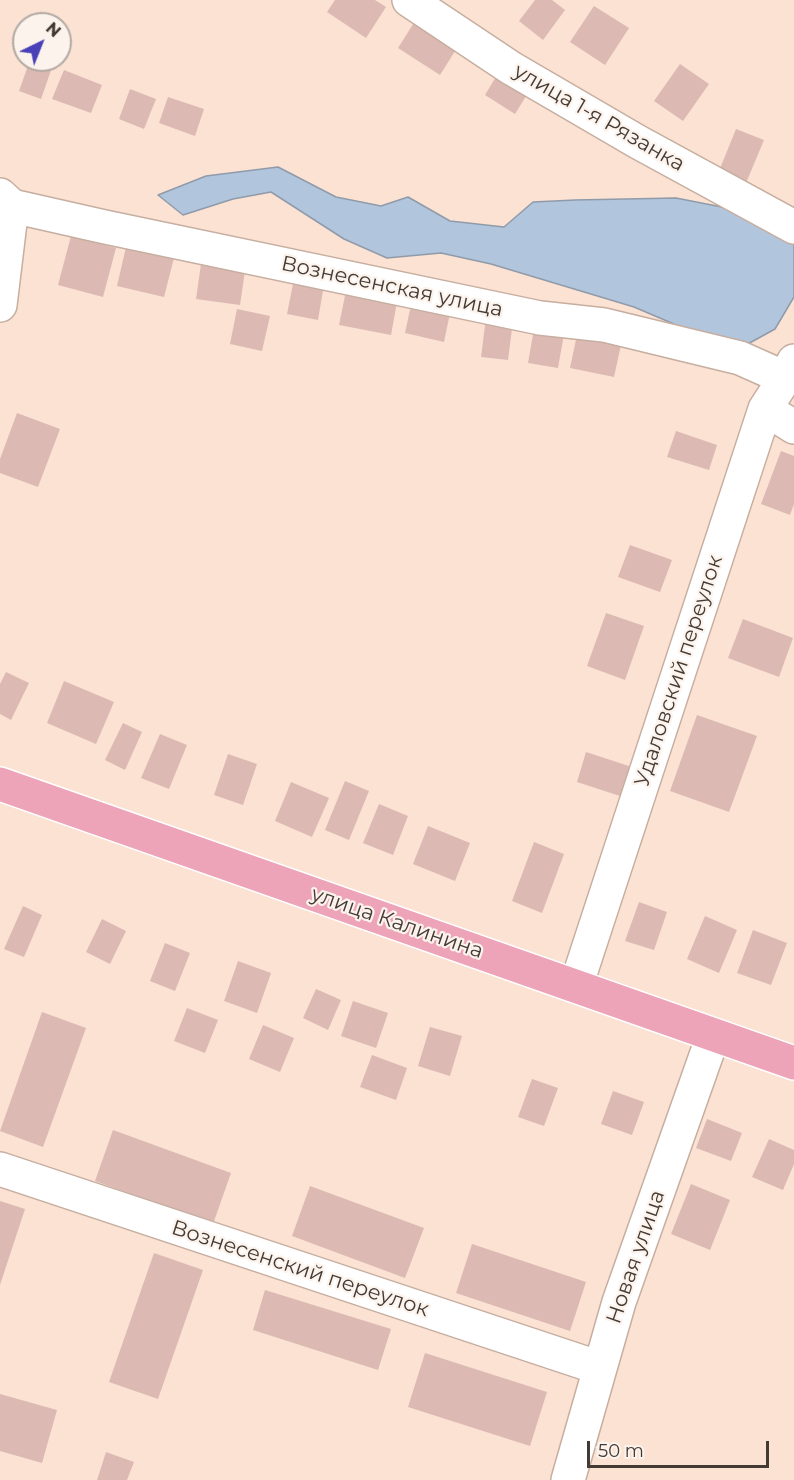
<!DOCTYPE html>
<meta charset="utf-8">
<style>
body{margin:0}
#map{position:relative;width:794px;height:1480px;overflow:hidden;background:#fbe2d3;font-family:Montserrat,sans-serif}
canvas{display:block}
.north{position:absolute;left:12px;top:12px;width:60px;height:60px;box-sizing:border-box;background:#fdf3ed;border:2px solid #b3a9a3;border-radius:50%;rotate:43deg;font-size:16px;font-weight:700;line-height:24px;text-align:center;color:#433a34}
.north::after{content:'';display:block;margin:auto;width:21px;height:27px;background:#4841b7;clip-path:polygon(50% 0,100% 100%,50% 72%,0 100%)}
.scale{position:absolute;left:587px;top:1441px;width:182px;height:27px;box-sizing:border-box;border:3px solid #433a34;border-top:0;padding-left:8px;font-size:18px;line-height:21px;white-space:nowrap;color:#433a34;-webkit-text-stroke:4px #fdf3ed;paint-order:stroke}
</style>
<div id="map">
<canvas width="794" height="1480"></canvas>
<div class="north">N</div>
<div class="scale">50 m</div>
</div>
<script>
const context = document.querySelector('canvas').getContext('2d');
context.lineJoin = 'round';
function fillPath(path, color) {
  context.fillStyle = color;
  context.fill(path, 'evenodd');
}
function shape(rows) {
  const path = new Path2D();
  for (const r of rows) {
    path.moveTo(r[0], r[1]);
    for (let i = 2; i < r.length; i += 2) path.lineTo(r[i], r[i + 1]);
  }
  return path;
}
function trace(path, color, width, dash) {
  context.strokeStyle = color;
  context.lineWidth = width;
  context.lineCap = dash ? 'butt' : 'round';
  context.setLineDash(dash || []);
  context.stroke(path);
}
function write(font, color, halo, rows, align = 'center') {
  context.font = font + ' Montserrat,sans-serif';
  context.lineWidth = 4.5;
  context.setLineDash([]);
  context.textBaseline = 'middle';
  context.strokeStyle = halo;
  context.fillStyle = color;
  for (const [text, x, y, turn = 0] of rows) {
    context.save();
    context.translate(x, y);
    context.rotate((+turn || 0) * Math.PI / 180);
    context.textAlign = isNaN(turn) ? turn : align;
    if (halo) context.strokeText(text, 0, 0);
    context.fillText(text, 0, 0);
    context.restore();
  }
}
const water = shape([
 [278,167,336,197,381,206,408,197,450,221,504,227,533,202,575,200,676,198,727,208,794,239,794,297,775,329,746,345,709,339,634,307,491,264,441,253,387,258,344,239,271,192,233,199,183,215,158,195,206,176,278,167]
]);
const building = shape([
 [335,0,375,0,386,7,366,38,327,12],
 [535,0,552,0,565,10,543,40,519,21],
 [594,6,629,28,605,65,570,42],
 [415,21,457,48,440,75,398,48],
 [30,60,49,60,54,62,41,99,19,91],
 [680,64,709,84,683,121,654,101],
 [64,70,102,85,91,113,52,99],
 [497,75,528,93,515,114,485,95],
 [130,89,156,99,144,129,119,119],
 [168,97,204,109,195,136,159,123],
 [736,129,764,140,746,183,719,171],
 [71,236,116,248,103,297,58,285],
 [126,247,174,258,164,297,117,286],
 [201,264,245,271,240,305,196,299],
 [294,279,324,285,318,320,287,314],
 [346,291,397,302,391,335,339,325],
 [411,305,450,313,444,342,405,333],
 [237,309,270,316,262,351,230,344],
 [486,318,513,321,508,360,481,357],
 [534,329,564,334,558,368,528,363],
 [577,335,621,345,614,377,570,368],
 [17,413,60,429,38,487,0,473,0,459],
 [676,431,717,445,709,470,667,457],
 [781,451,794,456,794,504,790,515,761,504],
 [630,545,672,560,660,592,618,577],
 [606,613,644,626,625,680,587,666],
 [743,619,793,638,779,677,728,658],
 [6,672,29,683,11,720,0,714,0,684],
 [64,681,114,702,96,744,47,723],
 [697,715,757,736,729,812,670,791],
 [123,723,142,732,125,770,105,760],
 [160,734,187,745,169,789,141,778],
 [586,752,632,767,623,797,577,782],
 [228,754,257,764,243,805,214,795],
 [345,781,369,791,349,840,325,830],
 [291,782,329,798,312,837,275,821],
 [379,804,408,816,393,855,363,843],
 [428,826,470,843,455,881,413,864],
 [534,842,564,854,542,913,512,901],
 [639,902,667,912,654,950,625,941],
 [23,906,42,915,24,957,4,949],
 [705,916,737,930,719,973,687,959],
 [102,919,126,931,110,964,86,952],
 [753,930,787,943,771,985,737,973],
 [165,943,190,953,175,991,150,981],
 [238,961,271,973,257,1013,224,1001],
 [316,989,341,1000,328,1030,303,1018],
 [353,1001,388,1013,376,1048,341,1036],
 [187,1008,218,1020,205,1053,174,1041],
 [42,1012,86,1028,43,1147,0,1131],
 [263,1025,294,1038,280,1072,249,1059],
 [430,1027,462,1036,450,1076,418,1066],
 [372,1055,407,1068,396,1100,360,1087],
 [532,1079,558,1088,544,1126,518,1117],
 [613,1091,644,1102,632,1135,601,1124],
 [707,1119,742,1133,731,1161,696,1148],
 [113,1130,231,1173,213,1224,95,1181],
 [769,1139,794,1150,794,1164,783,1190,752,1177],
 [691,1184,730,1200,710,1250,671,1234],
 [310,1186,424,1228,405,1278,292,1236],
 [0,1201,25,1209,0,1285],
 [472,1244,586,1282,570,1331,456,1293],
 [154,1253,203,1270,158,1399,109,1382],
 [265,1290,391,1329,378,1370,253,1330],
 [425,1353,547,1392,530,1446,408,1407],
 [0,1394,57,1410,42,1463,0,1451],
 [106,1452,134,1462,127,1480,97,1480]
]);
const minor = shape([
 [409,0,511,68,638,142,794,227],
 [0,195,12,206,105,227,540,318,604,325,740,358,785,378],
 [0,305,12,206],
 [765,409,794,427],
 [576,986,765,409,785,378,794,361],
 [0,1169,600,1368],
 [568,1480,619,1302,713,1036]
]);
const major = shape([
 [0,784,794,1063]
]);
const streetNames = [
 ["улица 1-я Рязанка",599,118,30],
 ["Вознесенская улица",392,287,12],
 ["Удаловский переулок",679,671,-72],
 ["улица Калинина",397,923,19],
 ["Новая улица",636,1257,-71],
 ["Вознесенский переулок",300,1269,18]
];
fillPath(water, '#b1c5dd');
trace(water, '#909baa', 1.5);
fillPath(building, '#dcbab3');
trace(minor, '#c6aea0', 36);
trace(major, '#fff', 36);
trace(minor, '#fff', 33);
trace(major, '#eda4b8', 33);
write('21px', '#433a34', '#fdf3ed', streetNames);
</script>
